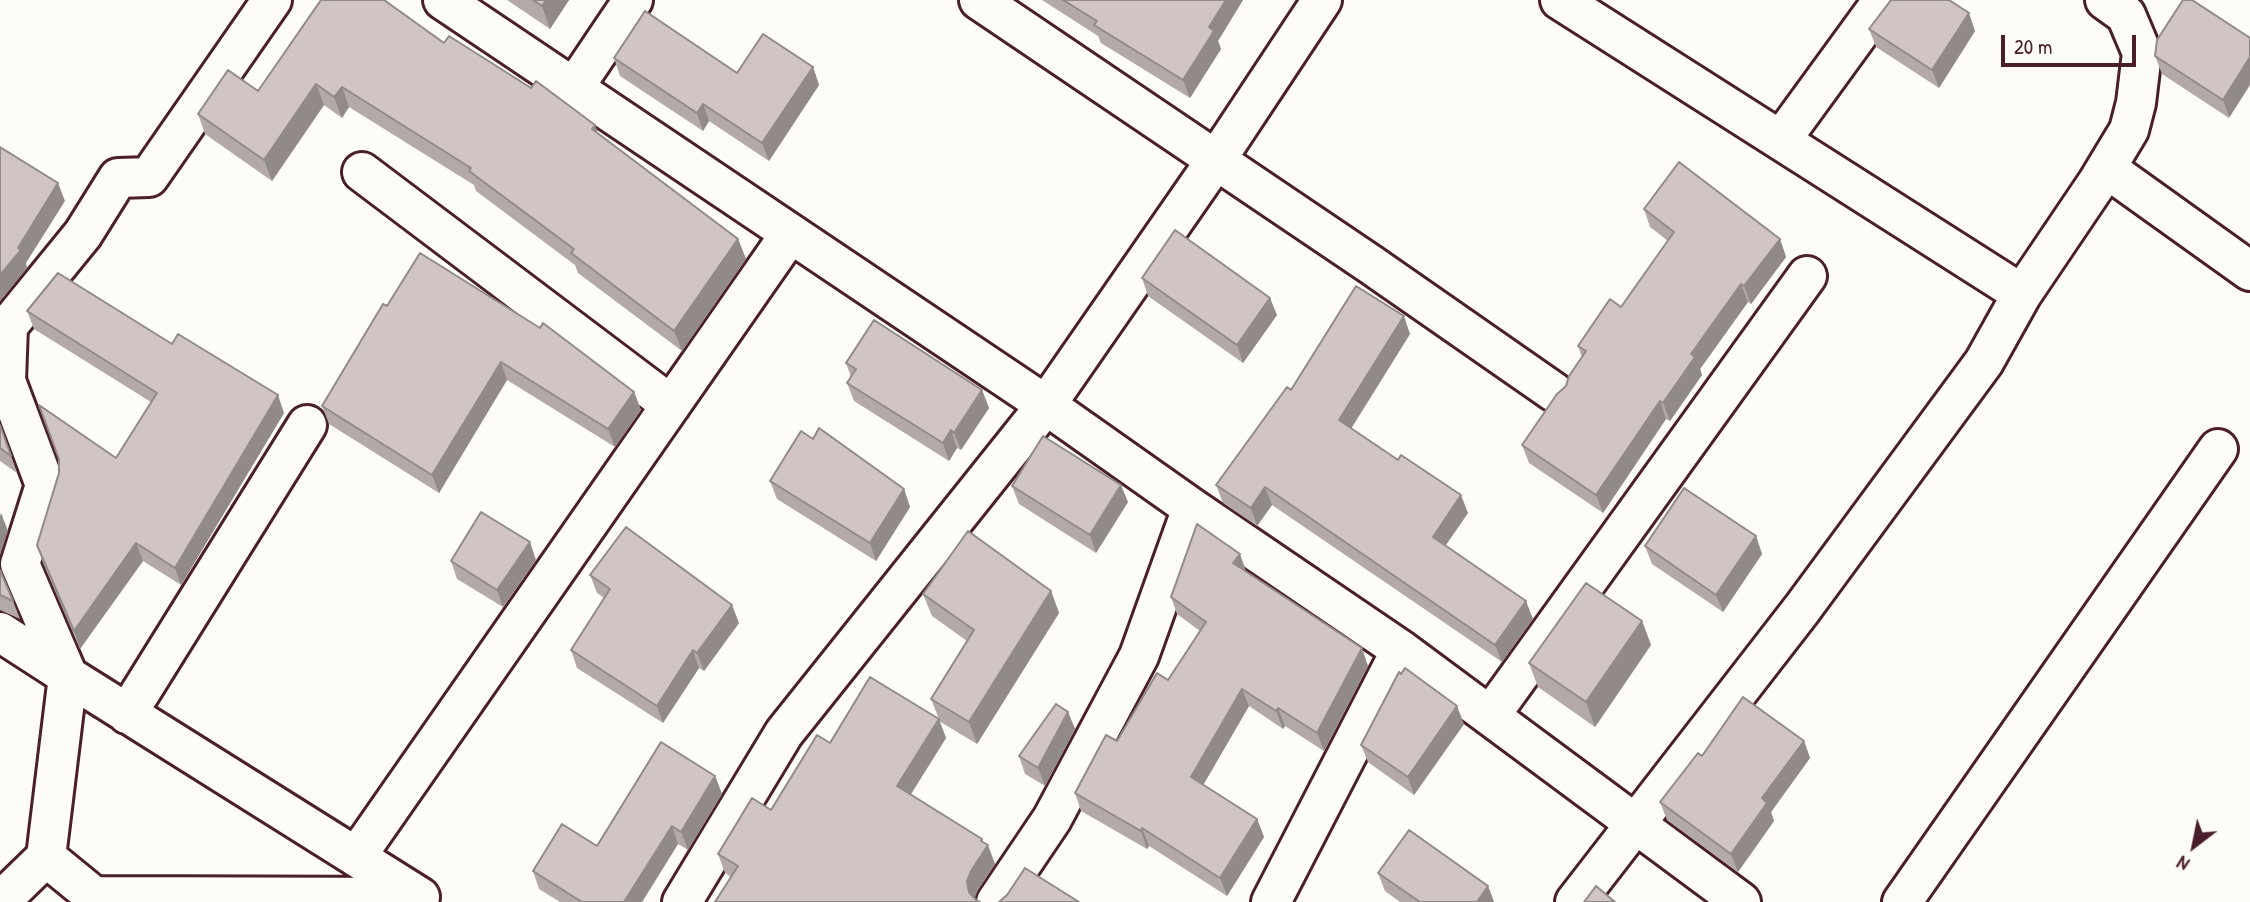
<!DOCTYPE html>
<style>
body{margin:0}
#map{position:relative;width:2250px;height:902px;overflow:hidden;background:#fdfcf7;font-family:"Patrick Hand",sans-serif}
canvas{display:block}
.north{position:absolute;left:2159px;top:811px;width:70px;height:70px;-webkit-text-stroke:5px #fdfcf7;paint-order:stroke;rotate:212deg;font-size:19px;font-weight:700;line-height:28px;text-align:center;color:#4a1f2b}
.north::after{content:'';display:block;margin:auto;width:24px;height:32px;background:#4a1f2b;clip-path:polygon(50% 0,100% 100%,50% 72%,0 100%)}
.scale{position:absolute;left:2001px;top:35px;width:135px;height:32px;box-sizing:border-box;border:4px solid #4a1f2b;border-top:0;padding-left:9px;font-size:21px;line-height:24px;white-space:nowrap;color:#4a1f2b;-webkit-text-stroke:5px #fdfcf7;paint-order:stroke}
</style>
<div id="map">
<canvas width="2250" height="902"></canvas>
<div class="north">N</div>
<div class="scale">20 m</div>
</div>
<script>
const context = document.querySelector('canvas').getContext('2d');
context.lineJoin = 'round';
function shape(rows) {
  const path = new Path2D();
  for (const r of rows) {
    path.moveTo(r[0], r[1]);
    for (let i = 2; i < r.length; i += 2) path.lineTo(r[i], r[i + 1]);
  }
  return path;
}
function trace(path, color, width, dash) {
  context.strokeStyle = color;
  context.lineWidth = width;
  context.lineCap = dash ? 'butt' : 'round';
  context.setLineDash(dash || []);
  context.stroke(path);
}
function fillPath(path, color) {
  context.fillStyle = color;
  context.fill(path, 'evenodd');
}
const minor = shape([
 [443,0,1046,405,1216,160,1322,0],
 [979,0,1370,264,1554,392],
 [1560,0,2022,294],
 [573,89,633,0],
 [1781,140,1883,0],
 [2106,168,2250,271],
 [362,172,671,405],
 [0,632,68,676,20,564,45,485,6,381,8,326,83,234,118,178,149,177,272,0],
 [127,714,307,425],
 [1490,716,1807,276],
 [46,857,68,676,420,897],
 [356,857,790,234],
 [0,896,9,893,46,857,101,902],
 [95,896,420,897],
 [682,902,784,733,1046,405,1192,508,1401,650,1741,902],
 [996,902,1052,819,1139,656,1192,508],
 [1271,902,1401,650],
 [1575,902,1802,609,1984,362,2022,294,2097,183,2129,130,2136,103,2142,53,2126,15,2105,0],
 [1902,902,2218,449]
]);
const wall = shape([
 [507,0,569,0,550,29],
 [1042,0,1243,0,1218,41,1221,49,1190,98,1101,43,1098,36],
 [2192,0,2229,118,2162,74,2155,56],
 [1869,29,1975,31,1939,88,1876,47],
 [444,43,531,88,595,125,598,134,738,239,746,259,682,351,578,273,575,265,476,191,474,185,349,107,342,118,324,105,272,181,205,134,198,114,258,91],
 [614,58,737,73,813,67,819,85,769,161,709,121,703,131,620,76],
 [1644,209,1780,239,1786,257,1751,304,1748,302,1700,369,1702,375,1670,421,1666,419,1603,513,1529,463,1522,445,1566,386,1582,357,1578,346,1621,307,1668,241,1650,227],
 [1142,278,1277,315,1243,363,1148,296],
 [387,306,634,392,641,410,615,447,507,380,439,493,329,424,322,406],
 [27,311,172,344,284,413,181,585,143,561,80,649,43,563,37,545,116,458,151,402,34,329],
 [1410,334,1351,429,1468,513,1445,546,1533,619,1502,662,1272,505,1257,526,1223,503,1216,485,1291,390],
 [846,363,982,390,989,408,961,450,957,448,949,461,854,401,847,383,851,377],
 [0,425,17,473,0,461],
 [813,439,904,489,910,507,876,561,777,499,770,481],
 [1012,486,1128,502,1096,553,1019,504],
 [1756,536,1762,554,1723,612,1652,564,1645,546],
 [536,560,503,607,457,579,451,561],
 [0,570,13,601,20,619,0,610],
 [1246,572,1368,666,1324,751,1285,726,1283,729,1249,706,1203,785,1257,819,1264,837,1227,896,1149,846,1147,849,1081,811,1075,793,1168,680,1200,631,1177,614,1171,597],
 [590,575,739,623,704,671,699,668,663,723,577,668,571,650,604,598,597,593],
 [1051,591,1059,613,977,744,939,721,946,738,911,794,983,842,995,864,978,890,731,877,725,873,718,854,771,810,830,743,939,719,931,699,967,641,932,616,923,594],
 [1642,621,1651,645,1595,727,1538,687,1529,663],
 [1068,712,1075,729,1045,786,1025,774,1019,756],
 [1464,724,1414,795,1368,762,1361,745],
 [1804,741,1810,758,1771,812,1774,821,1738,872,1667,820,1660,802,1702,756],
 [715,776,722,794,688,850,678,844,642,902,560,902,539,889,533,871,597,846],
 [1378,873,1488,886,1494,902,1400,902,1385,891]
]);
const shadedWall = shape([
 [546,0,569,0,550,29,542,6],
 [1226,0,1243,0,1218,41,1221,49,1190,98,1183,80,1209,27],
 [1969,13,1975,31,1939,88,1932,70],
 [2250,57,2250,85,2229,118,2223,100],
 [813,67,819,85,769,161,762,143],
 [316,84,324,105,272,181,264,160],
 [342,87,349,107,342,118,334,97],
 [703,104,709,121,703,131,697,113],
 [595,125,602,145,592,129],
 [58,183,65,201,26,263,27,268,0,301,0,275],
 [738,239,746,259,682,351,674,331],
 [1780,239,1786,257,1751,304,1744,286],
 [1741,284,1748,302,1700,369,1702,375,1670,421,1663,403,1691,354],
 [1270,298,1277,315,1243,363,1237,345],
 [1404,316,1410,334,1345,438,1339,420],
 [501,362,507,380,439,493,432,475],
 [982,390,989,408,961,450,954,433],
 [634,392,641,410,615,447,608,429],
 [278,395,284,413,181,585,175,568],
 [1660,401,1666,419,1603,513,1596,495],
 [951,430,957,448,949,461,943,443],
 [1121,485,1128,502,1096,553,1090,535],
 [1265,487,1272,505,1257,526,1251,508],
 [904,489,910,507,876,561,870,543],
 [1461,495,1468,513,1439,555,1433,537],
 [1,513,8,531,0,555,0,516],
 [1756,536,1762,554,1723,612,1716,595],
 [530,542,536,560,503,607,497,590],
 [136,543,143,561,80,649,74,631],
 [1240,554,1246,571,1233,563],
 [1051,591,1059,613,977,744,969,722],
 [1526,601,1533,619,1502,662,1495,645],
 [732,605,739,623,704,671,697,653],
 [1642,621,1651,645,1595,727,1586,702],
 [1362,648,1368,666,1324,751,1317,733],
 [693,650,699,668,663,723,657,706],
 [1242,689,1249,706,1198,794,1191,777],
 [1457,706,1464,724,1414,795,1408,777],
 [1278,708,1285,726,1283,729,1276,711],
 [1068,712,1075,729,1045,786,1038,768],
 [939,719,946,738,904,805,897,786],
 [1804,741,1810,758,1771,812,1774,821,1738,872,1731,854,1762,798],
 [715,776,722,794,688,850,681,832],
 [1257,819,1264,837,1227,896,1220,878],
 [672,826,678,844,642,902,624,902],
 [1142,828,1149,846,1147,849,1141,831],
 [982,839,986,849,988,845,995,864,978,890,974,900,969,892,967,881],
 [1488,886,1494,902,1477,902]
]);
const building = shape([
 [321,0,384,0,444,43,449,36,531,88,536,81,595,125,592,129,738,239,674,331,571,253,574,249,469,171,471,168,342,87,334,97,316,84,264,160,198,114,228,70,258,91,321,0],
 [533,0,546,0,542,6,533,0],
 [1063,0,1226,0,1209,27,1214,31,1183,80,1094,25,1097,21,1063,0],
 [1891,0,1949,0,1969,13,1932,70,1869,29,1891,0],
 [2183,0,2192,0,2250,38,2250,57,2223,100,2155,56,2157,40,2183,0],
 [645,11,737,73,763,34,813,67,762,143,703,104,697,113,614,58,645,11],
 [0,147,58,183,18,248,21,250,0,275,0,147],
 [1679,162,1780,239,1744,286,1741,284,1691,354,1695,357,1663,403,1660,401,1596,495,1522,445,1557,394,1566,386,1569,376,1586,351,1578,346,1610,299,1621,307,1674,232,1644,209,1679,162],
 [1175,230,1270,298,1237,345,1142,278,1175,230],
 [420,253,540,328,543,323,634,392,608,429,501,362,432,475,322,406,383,304,387,306,420,253],
 [58,273,172,344,178,334,278,395,175,568,136,543,74,631,37,545,59,473,59,459,39,405,116,458,157,393,27,311,58,273],
 [1356,286,1404,316,1339,420,1398,460,1401,455,1461,495,1433,537,1526,601,1495,645,1265,487,1251,508,1216,485,1287,387,1291,390,1356,286],
 [874,320,982,390,954,433,951,430,943,443,847,383,856,369,846,363,874,320],
 [0,425,11,456,0,448,0,425],
 [819,428,904,489,870,543,770,481,801,431,813,439,819,428],
 [1043,436,1121,485,1090,535,1012,486,1043,436],
 [1684,488,1756,536,1716,595,1645,546,1684,488],
 [481,512,530,542,497,590,451,561,481,512],
 [1197,524,1240,554,1233,563,1362,648,1317,733,1278,708,1276,711,1242,689,1191,777,1257,819,1220,878,1142,828,1141,831,1075,793,1106,735,1117,741,1157,673,1168,680,1206,622,1171,597,1197,524],
 [626,527,732,605,697,653,693,650,657,706,571,650,610,589,590,575,626,527],
 [968,531,1051,591,969,722,931,699,974,630,923,594,968,531],
 [0,570,13,601,0,595,0,570],
 [1586,583,1642,621,1586,702,1529,663,1586,583],
 [1405,668,1457,706,1408,777,1361,745,1399,672,1401,674,1405,668],
 [870,677,939,719,897,786,982,839,981,841,988,845,971,871,967,881,969,892,976,900,980,902,715,902,738,866,718,854,752,798,771,810,817,735,830,743,870,677],
 [1743,697,1804,741,1762,798,1767,803,1731,854,1660,802,1698,753,1702,756,1743,697],
 [1056,704,1068,712,1038,768,1019,756,1056,704],
 [661,742,715,776,681,832,672,826,624,902,582,902,533,871,562,824,597,846,661,742],
 [1409,830,1488,886,1477,902,1420,902,1378,873,1409,830],
 [1025,868,1079,902,999,902,1007,895,1025,868],
 [1596,886,1615,902,1584,902,1596,886]
]);
trace(minor, '#4a1f2b', 44);
trace(minor, '#fdfcf7', 38);
fillPath(wall, '#b3a9a9');
fillPath(shadedWall, '#928a89');
fillPath(building, '#d0c5c4');
trace(building, '#928a89', 2);
</script>
